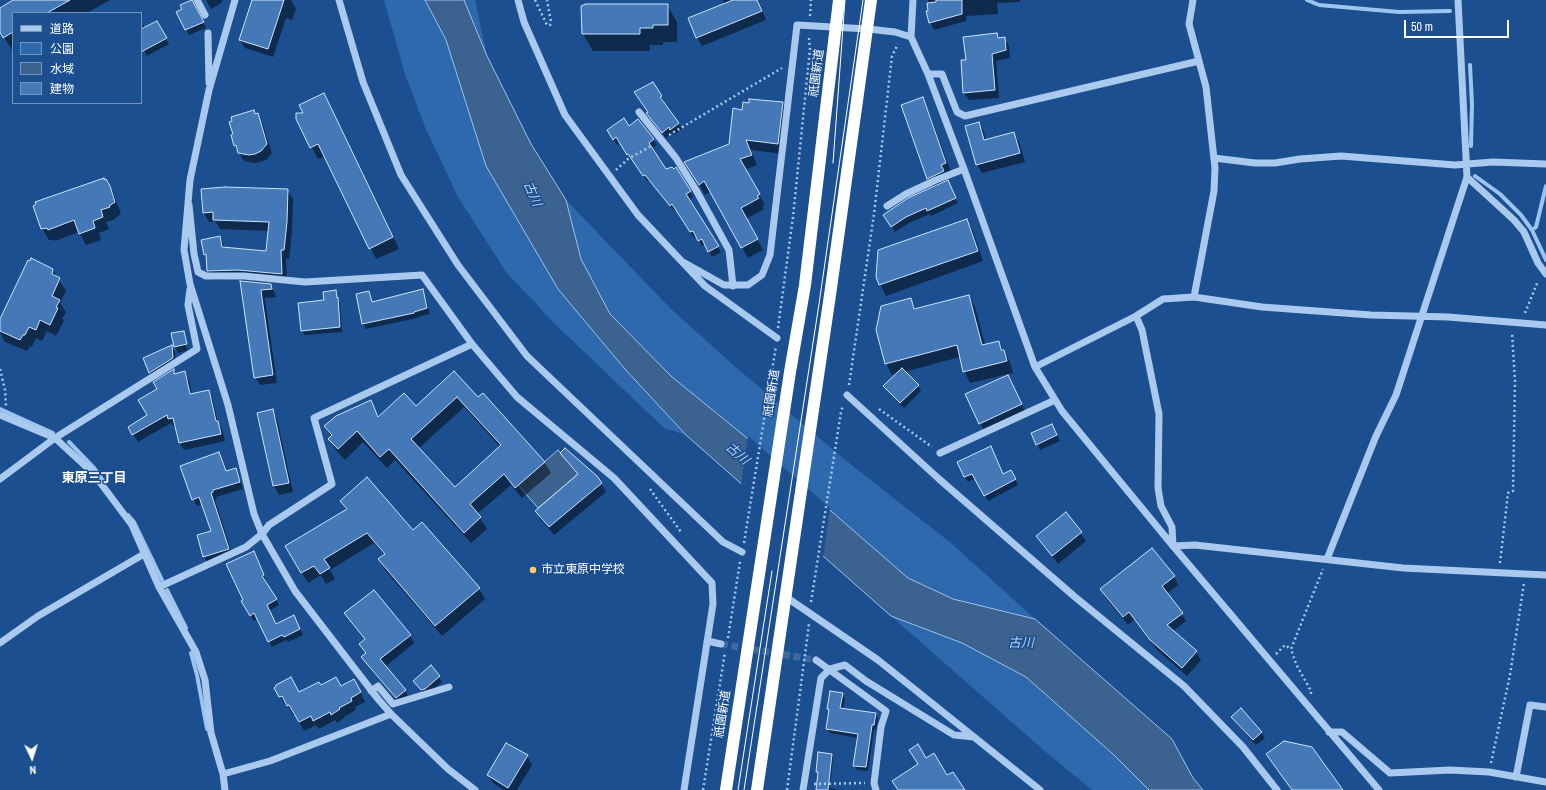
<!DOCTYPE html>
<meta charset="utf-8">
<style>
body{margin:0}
#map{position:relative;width:1546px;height:790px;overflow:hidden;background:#1b4f8f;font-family:"Archivo Narrow","Noto Sans JP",sans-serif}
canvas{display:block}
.legend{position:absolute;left:12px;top:12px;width:130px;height:92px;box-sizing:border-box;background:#1b4f8f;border:1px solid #7695bc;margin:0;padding:5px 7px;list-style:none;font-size:12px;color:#fff}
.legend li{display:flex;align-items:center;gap:8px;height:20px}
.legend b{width:20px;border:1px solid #7695bc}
.north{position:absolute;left:12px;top:738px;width:40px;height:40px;-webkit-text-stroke:3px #1b4f8f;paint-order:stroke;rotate:176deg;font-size:11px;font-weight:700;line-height:16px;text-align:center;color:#fff}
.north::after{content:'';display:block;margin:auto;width:14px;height:18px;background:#fff;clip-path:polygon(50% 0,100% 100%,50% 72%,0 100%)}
.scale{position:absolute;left:1404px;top:20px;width:105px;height:18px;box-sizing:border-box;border:2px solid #fff;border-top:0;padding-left:5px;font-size:12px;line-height:14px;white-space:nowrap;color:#fff;-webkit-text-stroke:3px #1b4f8f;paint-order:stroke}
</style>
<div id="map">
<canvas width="1546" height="790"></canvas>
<ul class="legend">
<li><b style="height:5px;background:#a9c9ee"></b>道路</li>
<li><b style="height:11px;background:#2e69ad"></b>公園</li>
<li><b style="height:11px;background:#3c6290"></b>水域</li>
<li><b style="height:11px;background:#4478b7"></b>建物</li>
</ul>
<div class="north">N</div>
<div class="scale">50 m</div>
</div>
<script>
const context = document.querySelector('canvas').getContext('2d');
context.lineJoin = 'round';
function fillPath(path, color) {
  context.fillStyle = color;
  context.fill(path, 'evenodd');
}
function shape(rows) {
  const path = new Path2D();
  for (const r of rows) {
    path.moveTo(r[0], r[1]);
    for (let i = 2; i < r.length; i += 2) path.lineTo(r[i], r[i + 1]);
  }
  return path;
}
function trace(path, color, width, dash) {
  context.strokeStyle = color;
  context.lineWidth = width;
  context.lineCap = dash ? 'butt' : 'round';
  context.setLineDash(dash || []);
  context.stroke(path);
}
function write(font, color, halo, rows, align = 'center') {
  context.font = font + ' "Archivo Narrow","Noto Sans JP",sans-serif';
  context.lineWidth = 3;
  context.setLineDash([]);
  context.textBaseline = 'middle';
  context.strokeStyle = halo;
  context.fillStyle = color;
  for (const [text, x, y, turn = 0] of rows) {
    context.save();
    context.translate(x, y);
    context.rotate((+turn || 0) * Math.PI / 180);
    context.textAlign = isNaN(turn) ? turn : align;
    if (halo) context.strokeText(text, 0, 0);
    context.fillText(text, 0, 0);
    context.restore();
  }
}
const green = shape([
 [384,0,425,0,446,40,486,166,558,289,624,368,686,435,664,428,556,325,506,272,458,197,425,127,405,74],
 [464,0,475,0,487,56],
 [566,200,671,309,739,370,844,459,951,543,1035,619,953,599,908,578,747,438,672,377,610,314,581,259],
 [891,616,962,643,1026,677,1114,755,1149,790,1092,790,1047,753]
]);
const water = shape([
 [425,0,464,0,487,56,531,144,566,200,581,259,610,314,672,377,747,438,908,578,953,599,1035,619,1172,739,1193,778,1203,790,1149,790,1114,755,1026,677,962,643,891,616,686,435,624,368,558,289,486,166,446,40,425,0],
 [558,450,578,474,538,508,518,485,558,450]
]);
const pier = shape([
 [748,436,830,508,823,558,741,486]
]);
const shadow = shape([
 [15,0,110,0,87,13,13,13,13,52,0,30,0,9],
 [206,0,223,0,220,4,211,9],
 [254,0,291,0,296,9,292,20,286,18,273,57,245,48,240,40],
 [723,0,758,0,766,20,702,46,697,37,724,5],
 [928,0,1020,0,1020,2,997,3,998,14,966,16,966,21,934,30,930,22],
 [667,5,677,22,677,42,663,42,663,45,650,45,650,51,593,51,583,34],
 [195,6,206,28,189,35,177,12],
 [156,22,169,44,147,56,141,45,141,26,143,25,145,28],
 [997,34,1000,39,1004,38,1009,46,1010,58,996,61,999,98,969,100,964,93,967,61],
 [661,96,664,102,663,103,682,129,674,135,673,132,666,138,651,119,649,113,639,98],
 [922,98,927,107,951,172,946,174,949,180,947,181,958,203,931,216,930,214,909,223,895,232,887,220,934,188,928,178],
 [782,103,788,114,784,154,751,150,757,165,745,170,765,205,762,206,764,209,746,219,763,250,748,258,711,191,705,195,692,172,729,145,743,111],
 [330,105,399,249,376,259,325,156,318,159,297,119,305,114],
 [254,111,256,115,257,114,262,123,272,153,266,160,255,163,244,161,235,145],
 [979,123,984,132,986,141,1014,133,1019,142,1025,162,982,173,977,165,966,126],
 [629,127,653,139,657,145,651,149,666,170,674,170,676,169,693,197,689,200,721,252,712,257,705,244,702,246,697,236,694,238,676,209,674,211,649,180,647,181,632,160,631,160,620,142,617,145,608,131],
 [106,180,113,192,121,214,115,218,116,219,106,222,109,229,99,233,101,240,86,245,79,232,55,241,54,240,49,240,42,228],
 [287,190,293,199,292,232,289,259,286,259,287,283,244,279,214,280,208,271,208,260,204,254,220,237,225,249,267,252,269,231,220,229,215,221,209,222,204,213],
 [967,220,973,231,983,261,886,296,877,277],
 [52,269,66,291,60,303,66,312,62,319,64,321,56,336,47,331,42,341,36,338,32,347,30,346,27,351,5,342,0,332,0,322],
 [241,282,270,285,275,293,276,297,265,298,265,300,277,383,260,385,255,377],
 [335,291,340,303,342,332,305,335,302,331,325,301],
 [422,291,425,296,430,314,417,317,417,318,366,329,363,323,369,292,373,303],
 [969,296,975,307,985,345,998,342,1010,362,1013,373,970,383,964,371,960,357,904,372,918,386,921,391,904,408,888,392,884,386,897,373,892,375,886,363,910,299,916,310],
 [183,332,186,337,184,337,187,350,189,349,186,338,189,350,178,353,175,347,172,334],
 [172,347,175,352,176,364,153,378,144,359],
 [174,371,176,374,184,372,189,380,192,395,208,391,212,398,218,422,222,429,225,441,184,450,180,443,176,426,174,427,171,423,138,442,129,428,148,415,158,390],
 [454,372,478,399,544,462,551,473,522,498,511,485,477,514,487,529,471,543,395,460,387,468,363,442,345,460,336,450,329,439,331,437,326,427,370,401,379,417,415,407],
 [464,407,500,447,455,489,418,449],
 [1008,376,1026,413,985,432,980,423],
 [272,410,277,419,293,492,279,495,274,486,258,414],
 [1055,431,1060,441,1040,450,1037,444],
 [219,453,227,471,235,469,239,476,243,489,216,497,217,499,215,500,233,556,208,563,204,557,212,532,203,504,197,506,193,499],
 [562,453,601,483,606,492,554,535,541,520,536,511,578,475,567,462],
 [993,453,1004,475,1011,471,1018,485,988,501,976,478,968,482,965,477],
 [341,501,413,531,479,589,485,599,442,636,385,570,379,560,385,555,374,543,330,570,335,579,326,584,321,575,308,583,292,557,346,510],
 [1066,513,1086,541,1058,564,1037,536],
 [256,558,266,581,265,581,279,605,269,611,276,625,297,622,303,635,288,642,286,640,272,647,258,618,254,621,242,602],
 [1174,576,1178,585,1167,594,1186,621,1173,631,1196,652,1201,660,1187,676,1156,649,1134,620,1128,625,1106,598,1101,589],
 [345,613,410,635,414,643,385,667,405,691,409,698,401,705,367,665,363,657,367,654,361,644,365,640],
 [439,677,442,682,425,696,414,681],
 [321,686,359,689,365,702,355,707,356,710,344,717,344,718,337,723,335,720,319,729,316,725,304,731,295,714,293,715,287,704,285,705,276,688,299,693],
 [842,694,845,699,843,709,876,714,878,719,876,730,874,729,868,771,857,770,854,765,858,738,830,733,827,729,830,712,828,708],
 [1233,717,1261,732,1265,738,1256,745,1236,723],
 [831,754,833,758,830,788,839,790,817,790,819,775,817,772],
 [1267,754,1342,790,1292,790],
 [527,756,532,765,517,790,504,790,493,783,488,775]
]);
const stream = shape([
 [1307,0,1319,5,1399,12,1450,11],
 [1470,65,1472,104,1471,146],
 [1475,176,1500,194,1521,215,1532,230,1546,260],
 [1532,230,1536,227,1546,186],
 [0,409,53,433],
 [69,442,94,468,104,482],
 [128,515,134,522,162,580],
 [167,590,186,628],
 [191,653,197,675,207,729]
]);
const building = shape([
 [13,0,70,0,47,13,13,13,13,32,3,38,0,32,0,8,13,0],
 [192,0,204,22,185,30,176,12,182,9,180,5,192,0],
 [252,0,284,0,268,49,239,40,252,0],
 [733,0,757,0,762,11,696,38,688,18,733,0],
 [936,0,962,0,962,14,929,23,926,11,928,11,927,3,936,2,936,0],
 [586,4,668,4,668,25,653,25,653,28,640,28,640,34,582,34,581,6,586,4],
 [157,21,167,38,141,52,141,29,157,21],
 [997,33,998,38,1005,37,1006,50,992,54,995,90,963,93,961,60,966,60,963,37,997,33],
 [653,82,662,96,660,97,679,123,670,130,669,127,662,133,646,113,648,112,634,92,653,82],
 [324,93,393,237,369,249,318,144,310,148,296,119,296,113,303,113,299,105,324,93],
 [923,97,946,163,941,165,944,171,927,179,901,105,923,97],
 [749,99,783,102,778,144,746,140,752,155,740,159,760,194,757,196,759,198,741,208,758,239,741,248,704,181,699,185,684,162,729,144,733,108,742,110,743,102,749,103,749,99],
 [254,110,255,114,258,113,267,144,261,151,255,154,249,155,238,153,236,145,234,146,231,135,233,134,229,122,232,121,231,117,254,110],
 [624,118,629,126,638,119,654,139,649,143,666,169,672,167,674,169,676,167,691,191,686,194,719,246,708,252,702,239,698,241,693,231,690,232,672,204,670,206,645,175,643,176,628,154,627,155,616,137,613,140,607,130,624,118],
 [979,122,984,140,1014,132,1020,153,976,165,965,126,979,122],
 [104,178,104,180,106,179,110,186,115,202,109,206,110,207,101,210,103,217,93,221,95,228,79,234,74,220,48,230,47,228,41,229,33,206,36,204,35,202,104,178],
 [948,180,956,198,927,211,926,208,906,217,891,227,883,215,908,198,948,180],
 [225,187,288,189,287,222,284,250,281,250,282,274,238,270,207,271,206,254,204,255,201,240,220,236,222,247,266,251,269,222,213,220,213,212,203,213,201,189,225,187],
 [967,219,978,251,879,285,876,277,878,250,967,219],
 [31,258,53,269,52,274,60,278,52,296,60,300,56,307,58,308,50,325,40,320,36,330,29,327,25,335,23,335,20,340,0,331,0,319,28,260,30,261,31,258],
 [240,281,271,284,272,289,261,290,261,291,273,375,254,378,240,281],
 [423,289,427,308,414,312,414,313,362,324,356,294,369,291,372,302,423,289],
 [336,290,337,298,338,297,340,327,301,331,298,303,324,300,323,292,336,290],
 [969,295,982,345,999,341,1001,350,1004,350,1007,361,963,372,957,345,885,364,876,330,881,306,911,298,914,309,969,295],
 [184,331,187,344,174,347,171,333,184,331],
 [172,345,173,358,149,373,143,358,172,345],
 [902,368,919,385,900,403,883,386,902,368],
 [174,369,174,374,185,371,190,394,209,390,216,421,218,421,221,434,179,443,173,418,168,419,167,415,132,435,128,427,147,415,138,400,157,389,153,382,174,369],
 [454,371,478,397,483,393,545,462,515,488,504,474,470,504,481,517,464,533,389,449,380,457,357,431,338,449,328,439,332,435,324,426,336,416,371,400,378,417,404,393,416,406,454,371],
 [457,397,501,445,455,487,411,439,457,397],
 [1008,375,1022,404,979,424,965,394,1008,375],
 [273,409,289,483,273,486,257,413,273,409],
 [1052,424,1057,435,1036,445,1031,433,1052,424],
 [991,446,1003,474,1011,470,1016,479,984,496,972,474,964,477,957,462,991,446],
 [565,448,597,476,602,483,549,527,535,511,578,474,560,453,565,448],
 [219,452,226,471,236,468,240,482,213,490,213,492,211,493,229,549,203,557,197,535,211,531,199,497,192,500,180,466,219,452],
 [367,477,413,530,422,522,480,588,435,626,378,559,385,554,367,533,324,559,330,568,320,574,314,566,301,573,285,546,347,509,340,501,367,477],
 [1066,512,1082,532,1052,556,1036,536,1066,512],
 [1152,548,1175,576,1162,586,1183,613,1167,625,1197,651,1182,668,1150,640,1129,612,1123,617,1100,589,1152,548],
 [254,551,264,575,262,576,277,599,267,605,276,624,294,615,300,629,284,637,282,635,268,642,254,613,250,616,241,601,243,600,226,564,254,551],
 [374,590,411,635,380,659,406,690,396,698,361,657,366,653,359,644,365,639,344,613,374,590],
 [431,665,440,676,425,689,421,690,413,681,431,665],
 [291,677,299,692,319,682,321,685,336,677,341,686,354,679,361,692,351,698,352,701,339,708,340,709,331,715,330,712,313,721,311,716,299,722,289,705,287,706,282,696,279,697,274,688,276,686,276,685,291,677],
 [830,691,843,693,840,708,876,713,874,725,872,725,866,767,853,766,858,734,826,729,829,709,827,709,830,691],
 [1241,708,1262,732,1253,740,1231,717,1241,708],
 [1284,741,1312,747,1343,790,1292,790,1266,754,1284,741],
 [506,743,528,755,508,788,487,775,506,743],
 [918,744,926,758,934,753,947,775,953,772,965,790,898,790,892,781,918,764,909,750,918,744],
 [818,752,832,754,828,790,816,790,818,772,816,772,818,752]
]);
const minorTunnel = shape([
 [721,644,816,660]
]);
const path = shape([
 [535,0,547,25,550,25,551,22,547,0],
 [810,16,811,0],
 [669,135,782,68],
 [616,170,628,159,653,145],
 [1525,313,1538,281],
 [778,328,793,217,810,49,809,38],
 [0,369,5,390,6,407],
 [849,385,874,214,892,56,898,44],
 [879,409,932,447],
 [650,489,681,532],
 [744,543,776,346],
 [1500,563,1508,493,1513,491,1515,381,1512,332],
 [811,602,841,412,843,405],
 [728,638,740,562],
 [1276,654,1285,645,1291,649],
 [1311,694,1311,691,1296,664,1291,649,1323,569],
 [1491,763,1510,675,1524,583],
 [814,784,865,783],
 [703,790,725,652],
 [787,790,809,624]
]);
const minor = shape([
 [197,0,205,15],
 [235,0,209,90,190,180,184,250,190,284,228,405,254,514,262,534,295,591,378,699,391,714,448,769,475,790],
 [339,0,363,82,401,175,458,265,527,356,723,542,742,552],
 [518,0,524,22,565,115,638,215,705,286,777,338],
 [1193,0,1189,24,1206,87,1215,168,1214,191,1194,297],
 [208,33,209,83],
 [911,37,913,0],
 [928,74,942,74,957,112,965,116,1199,61],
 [639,112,676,158,696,190,729,250,733,286],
 [1214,158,1255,163,1275,163,1300,159,1341,156,1455,165,1493,162,1546,164],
 [1467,177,1514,220,1524,232,1538,263,1546,274],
 [189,205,194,254,198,272,206,276,244,276,305,282,422,275,472,344,517,397,614,478,712,583,713,604,684,790],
 [887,206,906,194,936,180,964,169],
 [683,262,724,285,748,285,762,275,770,255,797,25,868,29,895,32,911,37,928,74,964,169,1035,367,1062,411,1173,546,1379,790],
 [1136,316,1142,330,1159,414,1158,488,1161,506,1172,527,1173,546,1195,545,1403,568,1546,575],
 [1035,367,1136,316,1163,299,1194,297,1262,307,1371,315,1448,317,1546,325],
 [847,395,939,479,1075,597,1184,686,1243,747,1277,790],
 [0,415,55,438,93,473,132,525,159,587,196,652,205,680,211,733,223,774,225,790],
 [940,453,1055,400],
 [0,479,55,438,197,349,188,305,190,289],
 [1327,559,1376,436,1396,395,1467,177,1458,0],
 [159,587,246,547,262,534,269,525,332,484,314,418,472,344],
 [786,597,878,660,1040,790],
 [707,641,721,644],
 [0,643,38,616,144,554],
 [816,660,886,711,881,727,874,783,876,790],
 [371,691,378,686,393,704,449,687],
 [1329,732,1342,732,1390,773,1450,770,1489,772,1546,782],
 [223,774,270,761,391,714],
 [1516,777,1530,705,1546,707],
 [803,790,821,678,830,669,845,665,866,681,954,735,974,737]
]);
const highway = shape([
 [726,790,790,372,805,285,839,0],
 [757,790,831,288,871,0]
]);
const tram = shape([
 [833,163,845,0],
 [738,790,772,571],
 [744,790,819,304,863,0]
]);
const markers = [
 [533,570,4,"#ffd166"]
];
const streetNames = [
 ["祇園新道",817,73,-83],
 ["祇園新道",772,393,-81],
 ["祇園新道",723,714,-81]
];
const poiNames = [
 ["市立東原中学校",541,570]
];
const waterNames = [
 ["古川",532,194,67],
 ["古川",737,454,42],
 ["古川",1021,644]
];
const neighbourhoodNames = [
 ["東原三丁目",94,479]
];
fillPath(green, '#2e69ad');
fillPath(water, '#3c6290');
trace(water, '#9cc4f0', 1);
fillPath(pier, '#1b4f8f');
fillPath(shadow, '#0007');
trace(stream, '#9cc4f0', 4);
fillPath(building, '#4478b7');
trace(building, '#cfe3fa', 1);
trace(minorTunnel, '#3d69a0', 7, [7, 3.5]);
trace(path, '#a9c9ee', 2.5, [2, 3]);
trace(minor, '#a9c9ee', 7);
trace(highway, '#fff', 12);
trace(tram, '#fff', 1);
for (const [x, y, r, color] of markers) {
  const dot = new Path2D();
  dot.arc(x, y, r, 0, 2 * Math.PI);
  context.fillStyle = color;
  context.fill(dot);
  trace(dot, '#1b4f8f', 1.5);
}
write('12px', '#fff', '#1b4f8f', streetNames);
write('12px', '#fff', '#1b4f8f', poiNames, 'left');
write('italic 13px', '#b5d3f5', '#1b4f8f', waterNames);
write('bold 13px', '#fff', '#1b4f8f', neighbourhoodNames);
</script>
